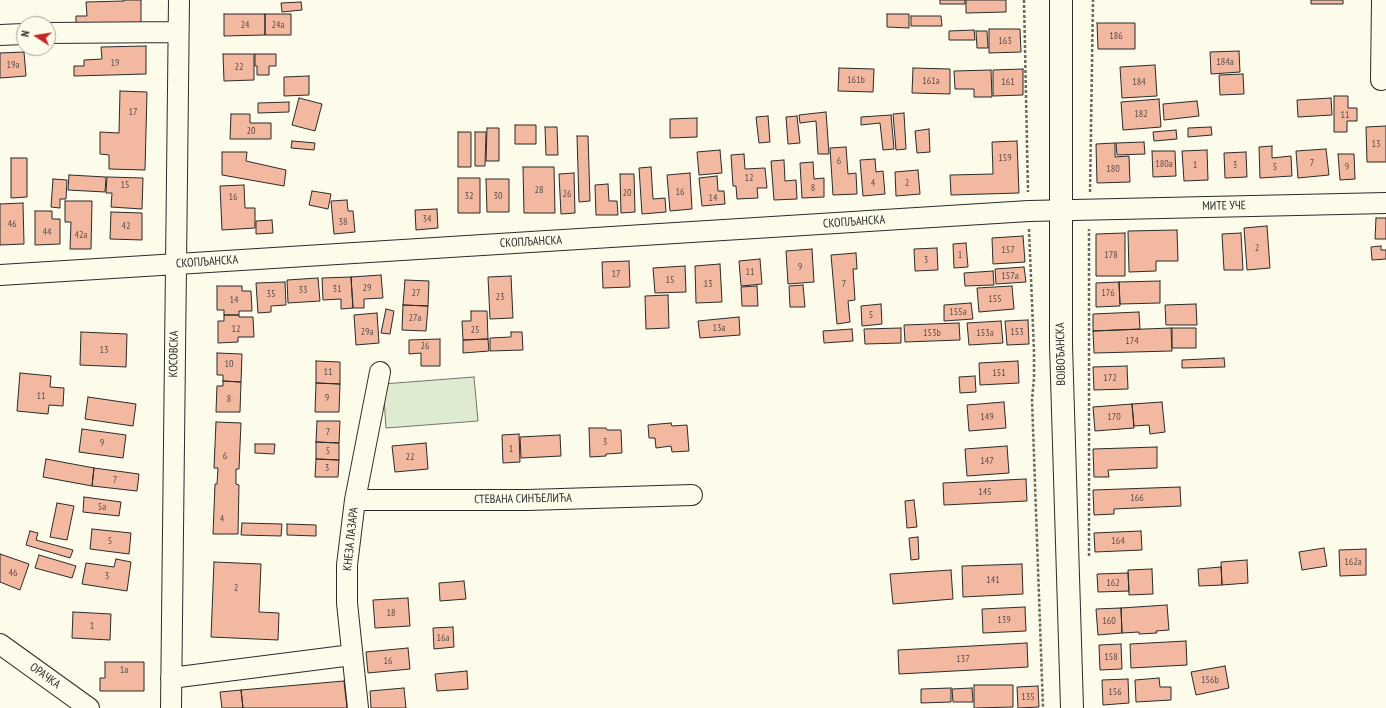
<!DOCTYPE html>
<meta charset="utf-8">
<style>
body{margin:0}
#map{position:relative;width:1386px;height:708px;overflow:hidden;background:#fdfbea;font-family:"PT Sans Narrow",sans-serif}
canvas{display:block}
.north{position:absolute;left:16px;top:16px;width:40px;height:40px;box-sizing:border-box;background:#fdfbea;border:1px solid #a9a89e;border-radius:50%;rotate:282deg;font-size:11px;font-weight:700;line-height:16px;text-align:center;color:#2b2b2b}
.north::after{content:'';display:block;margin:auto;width:14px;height:18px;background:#c62828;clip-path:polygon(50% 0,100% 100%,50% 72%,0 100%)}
</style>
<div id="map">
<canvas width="1386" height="708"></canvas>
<div class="north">N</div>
</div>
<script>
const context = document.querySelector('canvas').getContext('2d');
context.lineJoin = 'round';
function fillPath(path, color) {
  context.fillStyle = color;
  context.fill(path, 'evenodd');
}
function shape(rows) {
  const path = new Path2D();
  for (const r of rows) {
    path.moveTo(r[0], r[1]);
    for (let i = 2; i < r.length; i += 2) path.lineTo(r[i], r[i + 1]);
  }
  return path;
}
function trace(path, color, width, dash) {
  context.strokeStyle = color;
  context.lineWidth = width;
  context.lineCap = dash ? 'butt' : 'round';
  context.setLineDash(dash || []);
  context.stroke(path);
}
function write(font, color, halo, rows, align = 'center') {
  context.font = font + ' "PT Sans Narrow",sans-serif';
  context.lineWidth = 3;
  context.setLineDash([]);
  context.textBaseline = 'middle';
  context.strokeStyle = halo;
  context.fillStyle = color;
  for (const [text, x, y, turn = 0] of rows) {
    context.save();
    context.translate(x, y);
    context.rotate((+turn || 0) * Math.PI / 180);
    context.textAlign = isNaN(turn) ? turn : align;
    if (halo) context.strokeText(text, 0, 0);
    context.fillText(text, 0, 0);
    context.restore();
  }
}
const green = shape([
 [474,377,478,421,386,428,383,384,474,377]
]);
const building = shape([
 [124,0,141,0,141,23,76,25,76,16,87,16,86,2,124,1,124,0],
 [940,0,965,0,965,4,940,4,940,0],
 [966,0,1006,0,1006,12,966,13,966,0],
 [1311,0,1343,0,1343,4,1311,4,1311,0],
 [301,2,302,10,282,12,281,3,301,2],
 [224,14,265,14,265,35,224,36,224,14],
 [265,14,291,14,291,35,265,35,265,14],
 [887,14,909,14,909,28,887,27,887,14],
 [911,16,941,16,942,26,911,26,911,16],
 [1097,23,1135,23,1135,49,1098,49,1097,23],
 [989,29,1020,29,1021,52,989,53,989,29],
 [974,30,975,40,949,40,949,31,974,30],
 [976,31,987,31,988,48,977,48,976,31],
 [146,46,146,74,74,76,74,66,84,66,84,60,102,59,101,47,146,46],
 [1239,51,1240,72,1211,74,1210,52,1239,51],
 [24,52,26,76,0,78,0,53,24,52],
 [223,54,254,54,254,80,224,81,223,54],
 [255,54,276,54,276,66,269,66,269,75,257,75,257,66,255,66,255,54],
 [1155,65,1157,96,1122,98,1120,67,1155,65],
 [839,68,874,69,873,92,838,91,839,68],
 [913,68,950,69,950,94,912,93,913,68],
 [1023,69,1023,95,993,96,993,70,1023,69],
 [991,70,992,97,974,97,974,89,955,89,954,71,991,70],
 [1243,74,1244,94,1220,95,1219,75,1243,74],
 [309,76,309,95,284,96,284,77,309,76],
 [120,91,147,92,145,170,109,169,109,155,100,154,100,132,119,133,120,91],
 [1334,96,1348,96,1348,108,1357,108,1357,121,1347,121,1347,132,1334,132,1334,96],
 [299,98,322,104,315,131,292,125,299,98],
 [1331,98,1332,115,1298,117,1297,100,1331,98],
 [1159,99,1161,127,1123,130,1121,102,1159,99],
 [1197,101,1199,116,1164,120,1163,104,1197,101],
 [289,102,289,112,258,113,258,103,289,102],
 [826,112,829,154,818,154,816,121,800,123,799,115,826,112],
 [904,113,906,149,896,150,893,114,904,113],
 [231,114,250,114,250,123,271,123,271,139,230,139,231,114],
 [891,115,894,149,883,150,880,123,861,125,861,117,891,115],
 [768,116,770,142,759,143,756,117,768,116],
 [797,116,800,143,788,144,786,117,797,116],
 [697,118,697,137,670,138,670,119,697,118],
 [515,125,536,125,536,144,515,144,515,125],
 [1386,126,1386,162,1367,162,1366,127,1386,126],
 [545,127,557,127,558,155,546,155,545,127],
 [1211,127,1212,135,1188,137,1188,128,1211,127],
 [487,128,499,128,499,161,486,161,487,128],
 [929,129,930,152,917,153,915,131,929,129],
 [1176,130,1177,139,1154,141,1153,132,1176,130],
 [458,132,471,132,471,167,458,167,458,132],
 [475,132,486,132,485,166,475,166,475,132],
 [577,136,588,136,590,201,579,202,577,136],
 [292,141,315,143,314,150,291,148,292,141],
 [1017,141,1019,193,951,195,950,175,993,174,992,142,1017,141],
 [1144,142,1145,154,1117,155,1116,143,1144,142],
 [1115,143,1115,157,1129,156,1130,182,1097,183,1096,144,1115,143],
 [1272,146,1272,158,1291,156,1292,176,1260,178,1259,147,1272,146],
 [846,147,848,174,856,173,857,194,833,195,830,148,846,147],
 [1326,149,1329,175,1298,178,1296,151,1326,149],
 [720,150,722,173,699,175,697,152,720,150],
 [1207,150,1208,180,1184,181,1182,151,1207,150],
 [1152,151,1175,151,1176,176,1153,177,1152,151],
 [222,152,247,152,246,161,286,170,284,186,222,175,222,152],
 [1246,152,1247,177,1225,178,1224,153,1246,152],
 [744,154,745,169,765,168,767,188,757,188,758,198,737,199,736,186,733,186,731,155,744,154],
 [1338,154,1354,154,1355,179,1340,180,1338,154],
 [11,158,27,158,27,197,11,198,11,158],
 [875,159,876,172,883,171,885,194,863,196,860,160,875,159],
 [784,160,785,181,796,180,797,199,774,200,771,161,784,160],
 [813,162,814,179,824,178,824,197,802,198,800,163,813,162],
 [523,167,554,167,555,213,524,213,523,167],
 [651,167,653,199,665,198,666,212,642,214,639,168,651,167],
 [918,170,920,194,896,196,895,172,918,170],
 [574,173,575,213,561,214,559,174,574,173],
 [690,173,692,209,670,211,667,175,690,173],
 [620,174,634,174,635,212,621,213,620,174],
 [69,175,106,177,105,192,68,190,69,175],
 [717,176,718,191,724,191,725,204,702,206,699,178,717,176],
 [107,177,143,178,142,209,111,207,112,193,106,193,107,177],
 [458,178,480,178,480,213,458,213,458,178],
 [53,179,67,180,66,199,60,199,60,208,51,207,53,179],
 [486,179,509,179,509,212,487,212,486,179],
 [608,184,609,201,617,201,618,215,596,215,595,185,608,184],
 [244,185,245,208,255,208,255,228,222,230,220,186,244,185],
 [312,191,331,194,328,209,309,205,312,191],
 [347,200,348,211,353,211,355,232,334,234,331,201,347,200],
 [65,201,92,201,91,249,70,249,71,222,65,222,65,201],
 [23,203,24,244,0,245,0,204,23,203],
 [437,209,438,228,416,230,415,210,437,209],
 [35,211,52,211,52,219,60,219,60,244,35,245,35,211],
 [111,212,142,213,142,240,110,239,111,212],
 [1376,218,1386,218,1386,239,1375,239,1376,218],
 [272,220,273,233,256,234,256,221,272,220],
 [1267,226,1270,268,1247,270,1244,228,1267,226],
 [1177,230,1178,261,1156,261,1156,271,1129,272,1128,231,1177,230],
 [1125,233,1125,276,1096,276,1096,234,1125,233],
 [1241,233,1243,270,1224,270,1222,234,1241,233],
 [1023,236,1025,262,993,264,992,238,1023,236],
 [966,243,968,267,954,268,953,244,966,243],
 [1381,246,1381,250,1386,250,1386,259,1372,260,1371,247,1381,246],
 [937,248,938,270,915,271,914,249,937,248],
 [812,249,814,282,788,284,786,251,812,249],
 [856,253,857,269,853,269,855,300,848,301,850,322,837,324,831,255,856,253],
 [760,259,762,284,741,286,739,261,760,259],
 [629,261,630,287,603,288,602,262,629,261],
 [720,264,722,302,696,303,695,266,720,264],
 [685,266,686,292,655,293,653,268,685,266],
 [1024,267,1026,282,996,284,995,269,1024,267],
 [993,271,994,285,965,286,964,273,993,271],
 [381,275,383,298,364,299,364,308,353,308,351,277,381,275],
 [511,276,513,318,490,319,488,277,511,276],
 [351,277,353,308,341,309,341,299,323,300,322,278,351,277],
 [318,278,320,301,288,303,287,280,318,278],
 [405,280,429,281,428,306,403,305,405,280],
 [1160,281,1160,303,1120,304,1119,282,1160,281],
 [285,282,286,305,271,306,271,312,258,313,256,283,285,282],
 [1119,282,1120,306,1096,307,1096,283,1119,282],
 [803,285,805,307,790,307,789,286,803,285],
 [217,286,242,286,242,291,251,291,252,311,239,311,239,315,224,315,224,310,217,310,217,286],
 [757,286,758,306,742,306,741,287,757,286],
 [1012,286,1014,309,979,312,977,288,1012,286],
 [668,295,669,328,646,329,645,296,668,295],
 [971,303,973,319,944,321,944,305,971,303],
 [881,304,882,324,862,326,861,306,881,304],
 [1196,304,1197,325,1166,325,1165,305,1196,304],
 [403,305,428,306,426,331,402,330,403,305],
 [386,309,394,311,390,334,381,333,386,309],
 [471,311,487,311,488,339,463,340,462,321,471,321,471,311],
 [1139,312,1140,329,1093,331,1093,314,1139,312],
 [377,313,379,343,356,345,354,315,377,313],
 [224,315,239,315,239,317,253,317,254,337,238,337,238,342,218,343,218,321,224,321,224,315],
 [739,317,740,335,700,338,698,321,739,317],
 [1028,320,1029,344,1007,345,1005,321,1028,320],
 [1001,321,1003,343,969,345,967,323,1001,321],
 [959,323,960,340,905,342,904,325,959,323],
 [901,328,901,343,865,344,864,329,901,328],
 [1171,328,1172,351,1094,353,1093,331,1171,328],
 [1172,328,1196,328,1196,348,1172,348,1172,328],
 [852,329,853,341,824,343,823,331,852,329],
 [81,332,127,334,126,367,80,365,81,332],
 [511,332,522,332,523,350,490,351,490,338,511,337,511,332],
 [440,339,440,366,421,366,421,353,409,354,409,340,440,339],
 [488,339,489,351,463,353,463,340,488,339],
 [217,353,242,354,241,382,223,381,223,375,217,375,217,353],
 [1224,358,1225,367,1182,368,1182,360,1224,358],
 [316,361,340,362,340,384,316,383,316,361],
 [1018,361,1019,383,980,385,979,363,1018,361],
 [1127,366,1128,389,1094,390,1093,367,1127,366],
 [20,373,51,376,50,387,64,388,63,406,49,405,48,414,17,411,20,373],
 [975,376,976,392,960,393,959,377,975,376],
 [223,381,241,382,240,412,216,412,217,386,223,386,223,381],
 [316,383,340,384,339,412,315,412,316,383],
 [88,397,136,404,133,426,85,419,88,397],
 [1004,402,1006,428,969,431,967,405,1004,402],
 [1162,402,1165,432,1150,434,1149,425,1134,426,1132,404,1162,402],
 [1132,404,1134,428,1095,431,1093,407,1132,404],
 [317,421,340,421,339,443,316,442,317,421],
 [216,422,241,423,239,469,236,469,236,484,239,485,238,534,213,534,215,484,217,484,218,468,214,468,216,422],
 [671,423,672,426,687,425,689,451,672,452,671,446,656,448,655,438,649,438,648,425,671,423],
 [589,428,606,428,607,430,621,430,622,453,606,454,606,456,590,457,589,428],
 [82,429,126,435,123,458,79,452,82,429],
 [519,434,520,462,503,463,502,435,519,434],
 [560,435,561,456,521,458,520,437,560,435],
 [316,442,339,443,339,460,316,459,316,442],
 [426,443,428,469,395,472,392,446,426,443],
 [255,444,275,444,274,454,255,453,255,444],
 [1007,446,1009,473,967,476,965,449,1007,446],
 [1157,447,1157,468,1108,470,1109,477,1094,477,1093,449,1157,447],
 [46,459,94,468,92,486,43,477,46,459],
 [316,459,339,460,338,477,315,477,316,459],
 [94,468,139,474,137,491,92,486,94,468],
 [1026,479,1027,501,944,505,943,483,1026,479],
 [1180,487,1181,506,1114,509,1114,514,1094,515,1093,490,1180,487],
 [84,497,121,502,119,516,83,512,84,497],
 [914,500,917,527,907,528,905,501,914,500],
 [57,503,74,506,67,540,50,537,57,503],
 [242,523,282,524,281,536,241,535,242,523],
 [287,524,316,525,316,536,287,535,287,524],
 [92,529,131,533,129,554,90,549,92,529],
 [30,531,38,533,36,540,73,550,70,558,26,545,30,531],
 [1141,531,1142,550,1095,552,1094,533,1141,531],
 [918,537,919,559,911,560,909,538,918,537],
 [1324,548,1327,566,1302,570,1299,552,1324,548],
 [1366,549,1366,575,1340,576,1339,550,1366,549],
 [0,554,29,564,20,590,0,582,0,554],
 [39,555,76,566,72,578,35,568,39,555],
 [116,559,131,562,127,591,82,584,86,563,114,567,116,559],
 [1247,560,1248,583,1222,585,1221,562,1247,560],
 [214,562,261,564,259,612,279,613,278,640,211,637,214,562],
 [1022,564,1023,594,963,597,962,566,1022,564],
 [1221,567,1222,585,1199,586,1198,569,1221,567],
 [1152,569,1153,594,1129,595,1128,570,1152,569],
 [951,570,953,599,893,604,890,574,951,570],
 [1128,573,1129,591,1098,592,1097,574,1128,573],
 [464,581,466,599,440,601,439,583,464,581],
 [408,598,410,626,375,628,373,600,408,598],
 [1167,605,1169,630,1156,631,1157,633,1139,634,1139,632,1122,633,1121,608,1167,605],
 [1025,607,1026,631,983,633,982,609,1025,607],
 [1121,608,1122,633,1098,635,1096,609,1121,608],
 [73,612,111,614,110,640,72,638,73,612],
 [453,627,454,647,434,649,433,628,453,627],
 [1186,641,1187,665,1131,668,1130,644,1186,641],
 [1027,643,1028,667,899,674,898,650,1027,643],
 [1121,644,1122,669,1100,670,1099,645,1121,644],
 [408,648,410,669,368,673,366,652,408,648],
 [105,662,144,662,144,691,100,691,100,678,105,678,105,662],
 [1225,666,1229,688,1196,695,1191,672,1225,666],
 [467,671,468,689,437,691,435,674,467,671],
 [1159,678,1160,687,1171,687,1171,700,1136,702,1135,680,1159,678],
 [1128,679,1129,703,1103,705,1102,680,1128,679],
 [344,681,347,708,243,708,241,690,344,681],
 [974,685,1013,685,1013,707,974,708,974,685],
 [1038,686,1039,707,1018,708,1017,687,1038,686],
 [404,688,406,708,371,708,370,691,404,688],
 [951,688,951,702,921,703,921,689,951,688],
 [972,688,973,702,953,702,952,689,972,688],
 [241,690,243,708,222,708,220,692,241,690]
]);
const path = shape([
 [1024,0,1028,192],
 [1090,192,1093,0],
 [1029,229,1034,352,1034,378,1032,400,1043,708],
 [1089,556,1089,229]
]);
const minor = shape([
 [48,33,178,32],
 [0,35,24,34],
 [1381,80,1382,0],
 [0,275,1029,211,1386,203],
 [355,500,528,500,692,495],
 [0,644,89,708],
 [171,678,352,655],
 [171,708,179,0],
 [358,708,347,603,347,565,355,500,380,372]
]);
const major = shape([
 [1061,0,1061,345,1072,708]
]);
const numberNames = [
 ["24",245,25],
 ["24a",278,25],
 ["186",1116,36],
 ["163",1005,41],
 ["184a",1225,62],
 ["19",115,63],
 ["19a",13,65],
 ["22",239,67],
 ["161b",856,80],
 ["161a",931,81],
 ["161",1008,82],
 ["184",1139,82],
 ["17",133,112],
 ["182",1141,114],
 ["11",1345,115],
 ["20",251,131],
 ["13",1376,144],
 ["159",1005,158],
 ["6",839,161],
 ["7",1312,163],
 ["180a",1164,164],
 ["1",1195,165],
 ["3",1235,165],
 ["5",1275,167],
 ["9",1347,167],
 ["180",1113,169],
 ["12",749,178],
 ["4",873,183],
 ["2",907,183],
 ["15",125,185],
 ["8",813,188],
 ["28",539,190],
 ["16",680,192],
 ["20",627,193],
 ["26",567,194],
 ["32",469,196],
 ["30",498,196],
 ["16",233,197],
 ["14",713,198],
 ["34",427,219],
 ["38",343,222],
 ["46",12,224],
 ["42",126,226],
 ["44",47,232],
 ["42a",81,235],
 ["2",1257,248],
 ["157",1008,250],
 ["1",960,255],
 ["178",1111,255],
 ["3",926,260],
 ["9",800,267],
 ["11",750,272],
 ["17",616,274],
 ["157a",1010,276],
 ["15",670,280],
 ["13",708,284],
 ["7",844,284],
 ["29",367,288],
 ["31",337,289],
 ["33",303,290],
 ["27",416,293],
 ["176",1108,293],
 ["35",271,294],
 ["23",500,297],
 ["155",995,299],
 ["14",234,300],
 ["155a",958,312],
 ["5",871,315],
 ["27a",415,318],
 ["13a",719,328],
 ["12",236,329],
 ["25",475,330],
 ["29a",367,332],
 ["153",1017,332],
 ["153b",932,333],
 ["153a",985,333],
 ["174",1132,341],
 ["26",425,346],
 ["13",104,350],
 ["10",229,364],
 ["11",328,372],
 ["151",999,373],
 ["172",1110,378],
 ["11",41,396],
 ["9",327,398],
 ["8",229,399],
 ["149",987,417],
 ["170",1114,417],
 ["7",328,432],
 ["3",605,442],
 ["9",102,443],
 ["1",511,449],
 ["5",328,451],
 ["6",225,456],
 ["22",410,457],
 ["147",987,461],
 ["3",327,468],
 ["7",115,480],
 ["145",985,492],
 ["166",1137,498],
 ["5a",102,507],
 ["4",222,519],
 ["5",110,541],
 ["164",1118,541],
 ["162a",1353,562],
 ["46",13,573],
 ["3",107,576],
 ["141",993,580],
 ["162",1113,583],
 ["2",236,588],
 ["18",391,613],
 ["139",1004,620],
 ["160",1109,621],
 ["1",92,626],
 ["16a",443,638],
 ["158",1111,657],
 ["137",963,659],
 ["16",388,661],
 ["1a",124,670],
 ["156b",1210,680],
 ["156",1115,692],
 ["135",1028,697]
];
const streetNames = [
 ["МИТЕ УЧЕ",1224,206,-1],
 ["СКОПЉАНСКА",854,222,-4],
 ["СКОПЉАНСКА",531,242,-3],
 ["СКОПЉАНСКА",207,262,-4],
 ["КОСОВСКА",174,354,-89],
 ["ВОЈВОЂАНСКА",1061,354,-91],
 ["СТЕВАНА СИНЂЕЛИЋА",523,499,-1],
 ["КНЕЗА ЛАЗАРА",351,539,-84],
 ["ОРАЧКА",45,676,36]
];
fillPath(green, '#deebd1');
trace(green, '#74746e', 1);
fillPath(building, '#f2b8a0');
trace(building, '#2b2b2b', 1);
trace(minor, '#2b2b2b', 22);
trace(major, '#2b2b2b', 24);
trace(path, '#6a6964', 2.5, [3, 2]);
trace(minor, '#fdfbea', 20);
trace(major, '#fdfbea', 22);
write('10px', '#5d4e48', null, numberNames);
write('12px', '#2b2b2b', '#fdfbea', streetNames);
</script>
